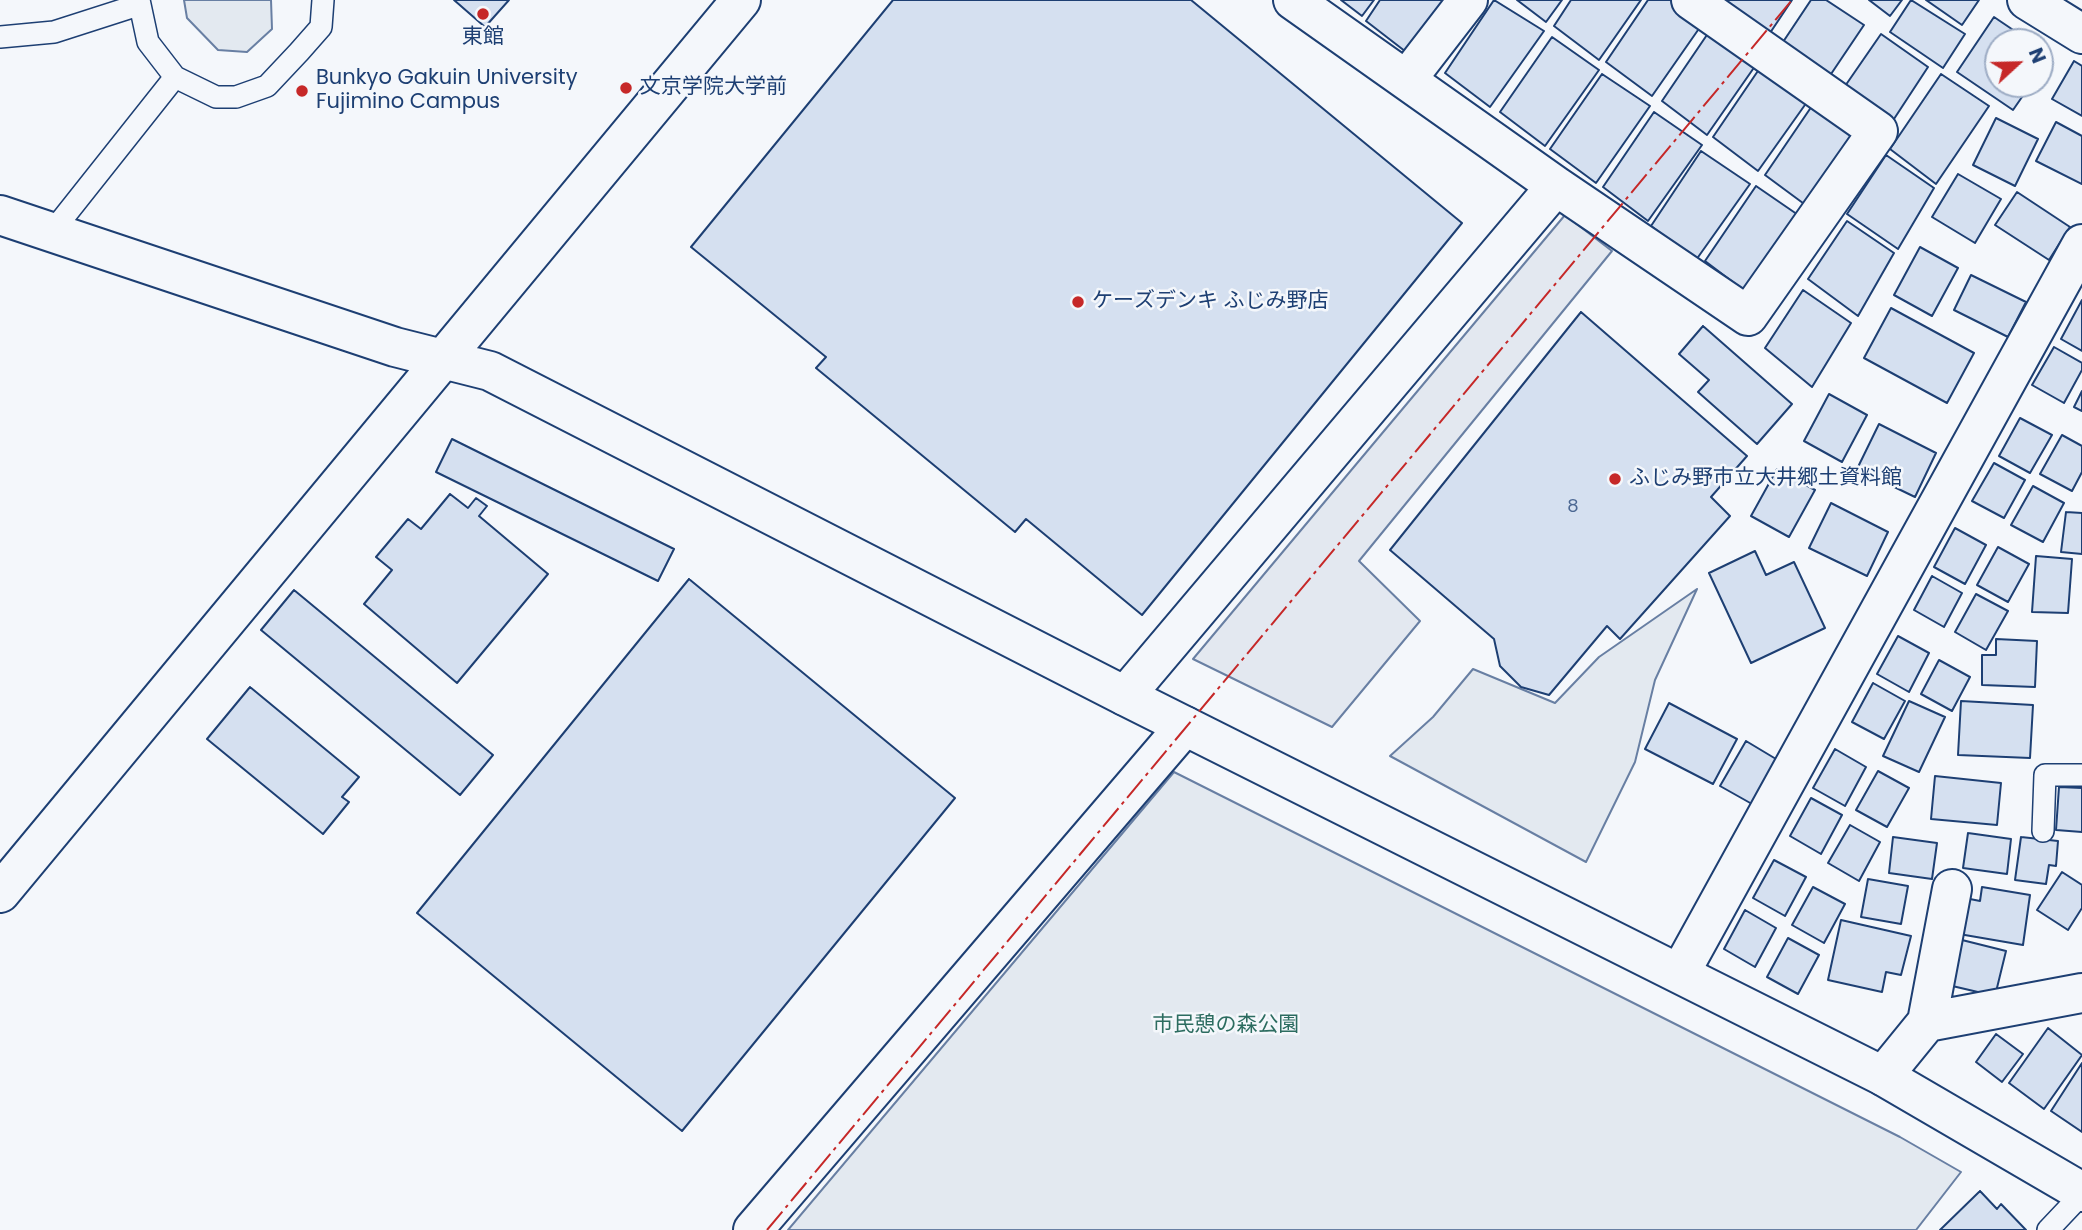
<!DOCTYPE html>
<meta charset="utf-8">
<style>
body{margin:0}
#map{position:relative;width:2082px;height:1230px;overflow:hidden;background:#f4f7fb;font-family:Poppins,sans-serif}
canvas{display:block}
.north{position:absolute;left:1984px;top:28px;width:70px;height:70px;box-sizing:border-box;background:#f4f7fb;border:2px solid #9eadc5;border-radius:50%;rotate:68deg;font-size:19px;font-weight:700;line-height:28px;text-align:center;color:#1d3f73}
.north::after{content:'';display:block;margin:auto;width:24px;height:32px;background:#c62828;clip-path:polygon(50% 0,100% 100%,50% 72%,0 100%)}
</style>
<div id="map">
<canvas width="2082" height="1230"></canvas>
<div class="north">N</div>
</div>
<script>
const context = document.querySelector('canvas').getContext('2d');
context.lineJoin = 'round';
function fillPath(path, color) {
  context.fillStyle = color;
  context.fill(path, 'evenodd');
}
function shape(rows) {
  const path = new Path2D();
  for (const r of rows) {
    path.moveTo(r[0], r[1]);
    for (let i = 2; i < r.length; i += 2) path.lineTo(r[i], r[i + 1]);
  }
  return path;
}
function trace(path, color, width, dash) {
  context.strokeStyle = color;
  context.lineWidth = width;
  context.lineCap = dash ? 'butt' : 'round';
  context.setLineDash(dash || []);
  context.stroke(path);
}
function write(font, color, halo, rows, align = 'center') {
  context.font = font + ' Poppins,"Noto Sans JP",sans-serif';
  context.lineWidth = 5;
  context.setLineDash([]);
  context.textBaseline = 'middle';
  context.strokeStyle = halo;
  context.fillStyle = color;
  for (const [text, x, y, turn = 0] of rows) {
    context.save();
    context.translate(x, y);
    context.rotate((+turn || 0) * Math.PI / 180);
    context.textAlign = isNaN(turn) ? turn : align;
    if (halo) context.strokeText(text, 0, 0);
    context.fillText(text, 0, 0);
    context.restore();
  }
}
const green = shape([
 [184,0,271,0,272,29,247,52,218,50,187,18,184,0],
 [1697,589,1655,680,1635,762,1586,862,1390,756,1433,717,1473,669,1555,703,1599,657,1697,589],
 [1174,772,1900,1137,1961,1172,1916,1230,788,1230,1174,772]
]);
const parking = shape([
 [1565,215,1612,251,1359,561,1420,621,1332,727,1193,659,1565,215]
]);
const building = shape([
 [454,0,509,0,485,27,454,0],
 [893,0,1191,0,1462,223,1142,615,1026,519,1015,532,816,368,826,357,691,247,893,0],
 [1341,0,1374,0,1362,16,1341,0],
 [1380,0,1449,0,1410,55,1366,21,1380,0],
 [1494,0,1544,31,1490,107,1445,73,1494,0],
 [1517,0,1562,0,1546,22,1517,0],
 [1571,0,1641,0,1599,60,1554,26,1571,0],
 [1648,0,1677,0,1705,20,1652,96,1606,62,1648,0],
 [1722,0,1792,0,1768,36,1722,0],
 [1811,0,1826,0,1864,25,1827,80,1779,48,1811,0],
 [1869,0,1902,0,1890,16,1869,0],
 [1911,0,1965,34,1943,68,1890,32,1911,0],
 [1926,0,1979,0,1962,25,1926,0],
 [1994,17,2031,42,1998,42,1998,84,2031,84,2013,110,1957,72,1994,17],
 [1713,26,1760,59,1707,135,1662,101,1713,26],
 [1881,34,1928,67,1892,122,1843,89,1881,34],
 [1552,37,1599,70,1545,146,1500,112,1552,37],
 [2040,48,2051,55,2040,71,2040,48],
 [2074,61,2082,66,2082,116,2052,99,2074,61],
 [1764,62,1812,95,1758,171,1713,137,1764,62],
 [1602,74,1650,106,1596,183,1550,149,1602,74],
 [1941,74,1989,106,1936,184,1890,149,1941,74],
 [1816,100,1864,133,1811,209,1765,175,1816,100],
 [1654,112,1702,145,1648,221,1603,187,1654,112],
 [1996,118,2038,139,2015,186,1973,165,1996,118],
 [2056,122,2082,136,2082,184,2036,161,2056,122],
 [1701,151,1750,184,1696,260,1651,226,1701,151],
 [1886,155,1934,188,1898,249,1847,214,1886,155],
 [1958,174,2001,199,1975,243,1932,217,1958,174],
 [1756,186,1804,219,1750,295,1705,261,1756,186],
 [2017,192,2070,227,2049,260,1995,225,2017,192],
 [1847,221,1894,253,1858,316,1808,279,1847,221],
 [1920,247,1958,268,1932,316,1894,295,1920,247],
 [1971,275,2026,302,2008,337,1954,310,1971,275],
 [1803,290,1851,323,1812,387,1765,348,1803,290],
 [2082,300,2082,351,2061,339,2082,300],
 [1891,308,1974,353,1947,403,1864,358,1891,308],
 [1581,312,1747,456,1711,497,1730,516,1620,639,1607,626,1549,695,1521,687,1500,666,1494,639,1390,550,1581,312],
 [1703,326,1792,404,1757,444,1698,392,1709,380,1679,354,1703,326],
 [2054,347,2082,363,2082,370,2064,403,2032,385,2054,347],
 [2082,391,2082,411,2074,407,2082,391],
 [1829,394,1867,415,1842,462,1804,441,1829,394],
 [2020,418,2052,435,2030,473,1999,456,2020,418],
 [1879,424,1936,453,1915,497,1857,469,1879,424],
 [2062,435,2082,446,2082,472,2072,491,2040,474,2062,435],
 [452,439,674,549,658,581,436,472,452,439],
 [1994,463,2025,480,2004,518,1972,501,1994,463],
 [1777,469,1815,490,1789,537,1751,516,1777,469],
 [2033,486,2064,503,2043,542,2011,525,2033,486],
 [450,494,468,508,476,498,487,506,479,516,548,574,457,683,364,604,392,570,376,557,408,519,421,529,450,494],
 [1831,503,1888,532,1867,576,1809,548,1831,503],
 [2066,512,2082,513,2082,554,2061,552,2066,512],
 [1955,528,1986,545,1965,584,1934,567,1955,528],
 [1998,547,2029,564,2008,602,1977,585,1998,547],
 [1755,551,1766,575,1794,562,1825,628,1751,663,1709,573,1755,551],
 [2036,556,2072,559,2068,613,2032,612,2036,556],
 [1932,576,1962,593,1944,627,1914,610,1932,576],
 [689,579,955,798,682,1131,417,913,689,579],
 [294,590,493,755,460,795,261,630,294,590],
 [1976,594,2008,611,1986,650,1955,632,1976,594],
 [1898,636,1929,653,1909,692,1877,674,1898,636],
 [1996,639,2037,641,2035,687,1982,685,1982,655,1996,655,1996,639],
 [1939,660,1970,677,1952,711,1921,694,1939,660],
 [1873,683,1905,701,1884,739,1852,722,1873,683],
 [250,687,359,777,342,797,349,802,323,834,207,739,250,687],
 [1909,701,1945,717,1919,772,1883,756,1909,701],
 [1961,701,2033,705,2030,758,1958,755,1961,701],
 [1669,703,1737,739,1713,784,1645,749,1669,703],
 [1746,741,1776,759,1752,804,1720,786,1746,741],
 [1835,749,1866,767,1845,806,1813,788,1835,749],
 [1878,771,1909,788,1887,827,1856,810,1878,771],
 [1935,776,2001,783,1997,825,1931,819,1935,776],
 [2059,787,2082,788,2082,832,2056,830,2059,787],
 [1811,798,1842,815,1821,854,1790,836,1811,798],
 [1850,825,1880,842,1859,881,1828,863,1850,825],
 [1968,833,2011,839,2007,874,1963,868,1968,833],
 [1893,837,1937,843,1932,879,1889,873,1893,837],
 [2021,837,2058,841,2056,866,2049,865,2046,884,2015,880,2021,837],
 [1774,860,1806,877,1785,916,1753,898,1774,860],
 [2062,872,2082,885,2082,908,2068,930,2037,910,2062,872],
 [1868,879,1908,886,1901,924,1861,917,1868,879],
 [1813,887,1845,904,1824,943,1792,925,1813,887],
 [1982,887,2030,895,2023,945,1959,934,1965,898,1980,901,1982,887],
 [1745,910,1776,928,1755,967,1724,949,1745,910],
 [1841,920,1911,936,1901,975,1886,972,1882,992,1828,980,1841,920],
 [1788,938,1819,955,1798,994,1767,977,1788,938],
 [1958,939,2006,951,1995,996,1948,985,1958,939],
 [2048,1028,2082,1055,2044,1109,2009,1083,2048,1028],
 [1996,1034,2023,1054,2002,1082,1976,1062,1996,1034],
 [2082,1063,2082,1132,2051,1111,2082,1063],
 [1980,1191,1997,1209,2001,1204,2026,1230,1940,1230,1980,1191]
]);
const lane = shape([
 [139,0,148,42,175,77,216,97,236,97,267,86,299,52,321,27,323,0],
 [0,37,54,32,138,5],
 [52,232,175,77],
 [2043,831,2045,775,2082,775],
 [2048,1230,2082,1194]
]);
const street = shape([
 [1293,0,1556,186,1748,316,1878,131,1691,0],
 [2027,0,2082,34],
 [1407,79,1468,0],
 [1125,696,1556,186],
 [1680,973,2082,244],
 [1927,1022,1952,889],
 [1883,1076,1927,1022,2082,993],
 [753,1230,1185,726]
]);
const secondary = shape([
 [0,215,395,347,490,371,1125,696,1883,1076,2082,1192],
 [0,893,741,0]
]);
const power = shape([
 [767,1230,1792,0]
]);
const markers = [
 [483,14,7,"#c62828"],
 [626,88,7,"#c62828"],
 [302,91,7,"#c62828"],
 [1078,302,7,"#c62828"],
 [1615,479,7,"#c62828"]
];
const numberNames = [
 ["8",1573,507]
];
const poiNames = [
 ["東館",483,38,"center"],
 ["Bunkyo Gakuin University",316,79],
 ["Fujimino Campus",316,103],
 ["文京学院大学前",640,88],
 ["ケーズデンキ ふじみ野店",1092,302],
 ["ふじみ野市立大井郷土資料館",1629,479]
];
const parkNames = [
 ["市民憩の森公園",1226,1026]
];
fillPath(green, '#e3e9f0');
trace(green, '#687fa3', 2);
fillPath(parking, '#e3e8f0');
trace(parking, '#687fa3', 2);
fillPath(building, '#d5e0f0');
trace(building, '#1d3f73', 2);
trace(lane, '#1d3f73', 24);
trace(street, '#1d3f73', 42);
trace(secondary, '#1d3f73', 42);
trace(lane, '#f4f7fb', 21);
trace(street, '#f4f7fb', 38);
trace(secondary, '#f4f7fb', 38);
trace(power, '#c62828', 2, [24, 5, 3.5, 5]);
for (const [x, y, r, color] of markers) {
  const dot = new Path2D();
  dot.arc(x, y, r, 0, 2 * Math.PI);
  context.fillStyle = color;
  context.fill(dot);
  trace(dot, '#f4f7fb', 2.5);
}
write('18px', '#4b6792', null, numberNames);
write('21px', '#1d3f73', '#f4f7fb', poiNames, 'left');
write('21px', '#2c6c60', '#f4f7fb', parkNames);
</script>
